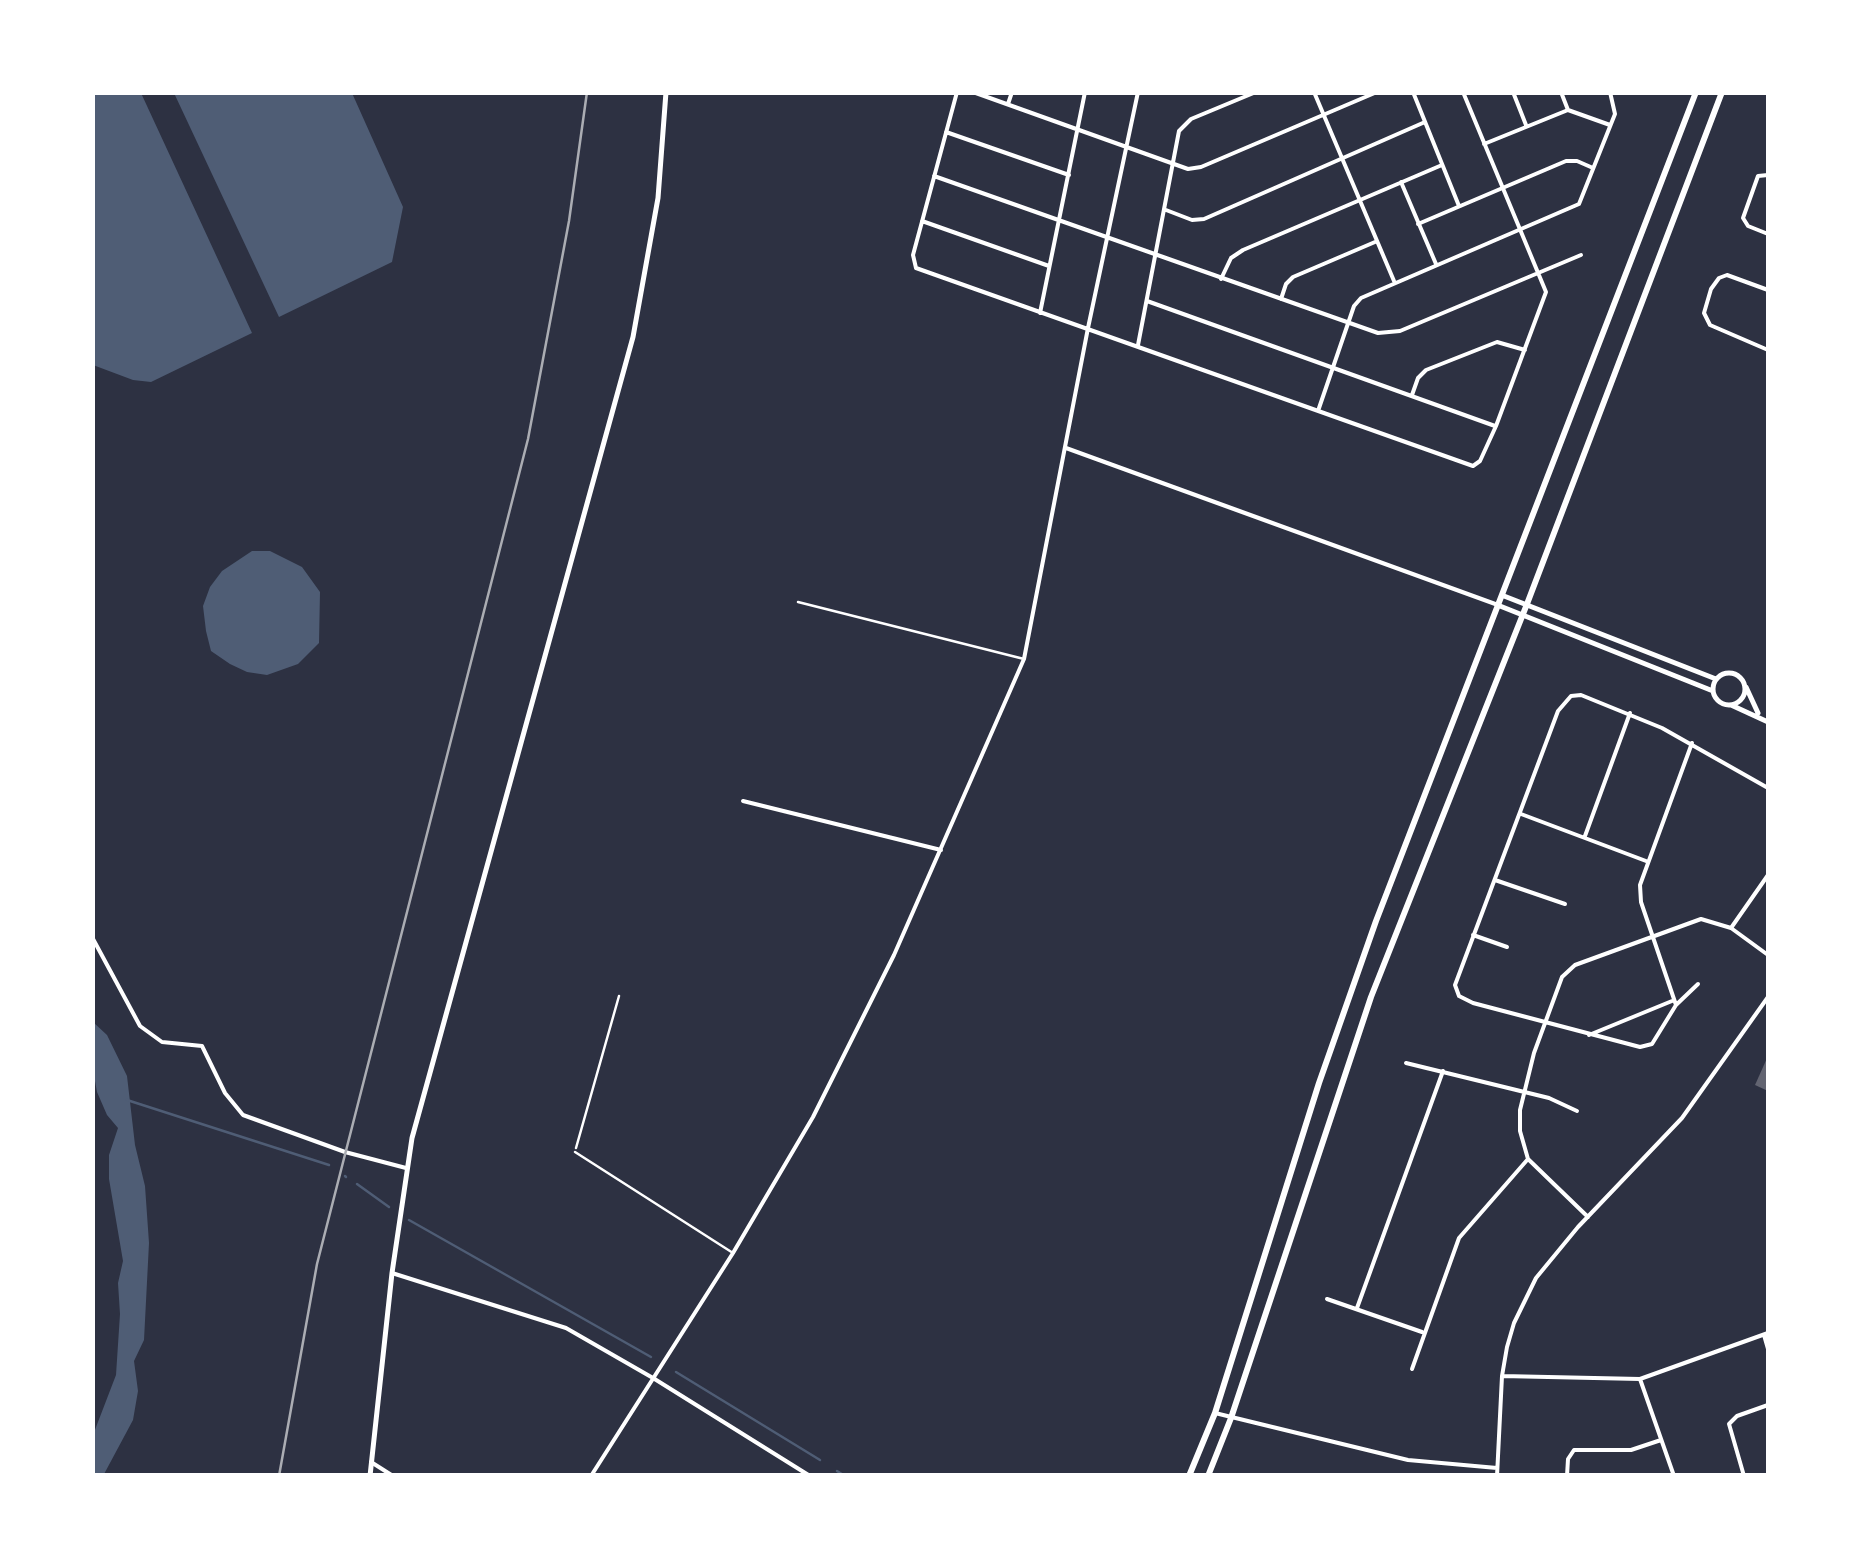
<!DOCTYPE html>
<style>
body{margin:0}
#map{position:relative;width:1861px;height:1568px;overflow:hidden;background:#2d3142;font-family:Lato,sans-serif}
canvas{display:block}
.frame{position:absolute;inset:0;border:95px solid #fff;pointer-events:none}
</style>
<div id="map">
<canvas width="1861" height="1568"></canvas>
<div class="frame"></div>
</div>
<script>
const context = document.querySelector('canvas').getContext('2d');
context.lineJoin = 'round';
function fillPath(path, color) {
  context.fillStyle = color;
  context.fill(path, 'evenodd');
}
function shape(rows) {
  const path = new Path2D();
  for (const r of rows) {
    if (r.length === 3) {
      path.moveTo(r[0] + r[2], r[1]);
      path.arc(r[0], r[1], r[2], 0, 2 * Math.PI);
      continue;
    }
    path.moveTo(r[0], r[1]);
    for (let i = 2; i < r.length; i += 2) path.lineTo(r[i], r[i + 1]);
  }
  return path;
}
function trace(path, color, width, dash) {
  context.strokeStyle = color;
  context.lineWidth = width;
  context.lineCap = dash ? 'butt' : 'round';
  context.setLineDash(dash || []);
  context.stroke(path);
}
const water = shape([
 [92,93,141,93,252,333,151,382,133,380,93,365],
 [174,93,352,93,403,207,392,262,279,317],
 [252,551,270,551,302,567,320,592,319,643,298,664,267,675,247,672,230,664,211,651,206,631,203,606,210,587,222,571],
 [93,1022,107,1035,127,1076,135,1145,145,1186,149,1243,144,1340,134,1361,138,1391,133,1420,103,1476,93,1475,93,1435,116,1375,120,1314,118,1283,123,1261,109,1179,109,1155,118,1128,107,1115,97,1092,93,1070]
]);
const stream = shape([
 [127,1100,329,1165],
 [345,1176,346,1177],
 [357,1184,389,1207],
 [409,1220,651,1357],
 [676,1372,820,1460],
 [837,1471,845,1476]
]);
const building = shape([
 [1768,1056,1768,1091,1755,1085]
]);
const path = shape([
 [576,1148,619,996]
]);
const service = shape([
 [798,602,1024,659],
 [575,1152,733,1253]
]);
const minor = shape([
 [957,92,913,255,916,268,1473,466,1480,461,1496,426,1546,292,1463,92],
 [973,92,1188,169,1201,167,1377,92],
 [1314,92,1394,281],
 [1413,92,1459,206],
 [1513,92,1526,125],
 [1561,92,1568,110],
 [1008,104,1012,92],
 [946,132,1069,175],
 [1484,144,1568,110,1610,125],
 [1768,175,1758,176,1743,218,1748,226,1768,234],
 [934,176,1378,333,1400,331,1581,255],
 [1401,182,1436,264],
 [1166,210,1192,220,1204,219,1425,122],
 [922,221,1049,266],
 [1418,224,1566,161,1577,161,1593,168],
 [1221,279,1231,258,1243,250,1442,165],
 [1768,290,1727,275,1719,278,1711,289,1704,313,1710,325,1768,350],
 [1281,299,1286,284,1293,277,1375,242],
 [1147,301,1495,426],
 [1040,313,1085,92],
 [1138,345,1179,131,1191,119,1256,92],
 [1412,395,1418,378,1426,370,1497,342,1525,350],
 [1318,411,1354,306,1361,298,1579,204,1615,114,1610,92],
 [1066,448,1498,605],
 [743,801,941,850],
 [1521,814,1646,861],
 [1585,836,1630,713],
 [1495,880,1565,904],
 [1731,928,1768,875],
 [1473,935,1507,947],
 [92,937,140,1026,162,1042,202,1046,225,1093,243,1115,345,1152,406,1168],
 [1698,984,1676,1005,1652,1044,1640,1047,1473,1003,1459,996,1455,985,1558,711,1571,696,1581,695,1662,728,1768,788],
 [1676,1005,1641,902,1640,885,1692,743],
 [1589,1035,1672,1001],
 [1406,1063,1549,1098,1577,1111],
 [1588,1217,1528,1159,1520,1131,1520,1110,1534,1053,1562,977,1575,965,1701,919,1731,928,1768,955],
 [392,1273,566,1328,653,1378,810,1476],
 [1327,1299,1422,1332],
 [1357,1308,1443,1071],
 [1764,1335,1768,1349],
 [1412,1369,1459,1238,1528,1159],
 [1502,1376,1640,1379,1768,1333],
 [1640,1379,1674,1476],
 [1215,1413,1408,1460,1497,1468],
 [371,1462,393,1476],
 [591,1476,733,1253,813,1117,894,955,1024,659,1088,328,1138,92],
 [1497,1476,1502,1376,1507,1347,1514,1323,1536,1278,1578,1227,1682,1118,1768,997],
 [1567,1476,1568,1459,1574,1450,1631,1450,1661,1440],
 [1744,1476,1729,1424,1737,1416,1768,1405]
]);
const tertiary = shape([
 [1504,596,1716,679],
 [1500,606,1713,691],
 [1729,689,16],
 [1746,687,1758,713],
 [1731,705,1768,722],
 [370,1476,392,1273,412,1138,633,337,658,198,666,92]
]);
const secondary = shape([
 [1189,1476,1215,1413,1319,1083,1376,921,1696,92],
 [1208,1476,1231,1418,1371,997,1527,604,1722,92]
]);
const rail = shape([
 [279,1476,317,1264,528,439,569,221,587,92]
]);
fillPath(water, '#4f5d75');
trace(stream, '#4f5d75', 2.5);
fillPath(building, '#626471');
trace(path, '#fff', 2.5);
trace(service, '#fff', 2.5);
trace(minor, '#fff', 4);
trace(tertiary, '#fff', 5);
trace(secondary, '#fff', 6);
trace(rail, '#abadb3', 2.5);
</script>
